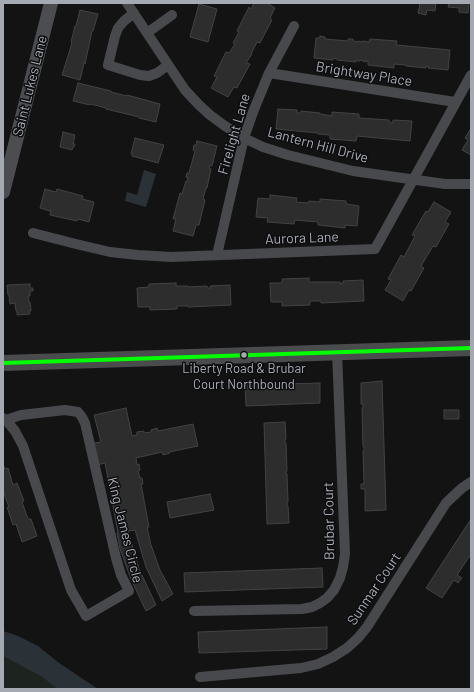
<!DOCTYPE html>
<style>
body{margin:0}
#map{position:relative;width:474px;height:692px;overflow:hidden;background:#131313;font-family:Barlow,sans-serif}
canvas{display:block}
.frame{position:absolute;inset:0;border:4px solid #a5aab2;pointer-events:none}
</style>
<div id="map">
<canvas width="474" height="692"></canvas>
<div class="frame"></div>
</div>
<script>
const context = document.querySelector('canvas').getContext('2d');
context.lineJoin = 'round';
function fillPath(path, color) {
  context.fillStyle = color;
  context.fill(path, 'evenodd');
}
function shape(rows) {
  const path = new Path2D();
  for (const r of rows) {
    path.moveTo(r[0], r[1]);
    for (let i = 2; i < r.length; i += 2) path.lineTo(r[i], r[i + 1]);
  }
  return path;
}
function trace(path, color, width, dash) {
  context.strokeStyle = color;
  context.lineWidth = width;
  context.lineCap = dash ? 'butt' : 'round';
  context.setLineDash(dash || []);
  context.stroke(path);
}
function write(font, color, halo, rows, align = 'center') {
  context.font = font + ' Barlow,sans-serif';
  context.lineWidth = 3;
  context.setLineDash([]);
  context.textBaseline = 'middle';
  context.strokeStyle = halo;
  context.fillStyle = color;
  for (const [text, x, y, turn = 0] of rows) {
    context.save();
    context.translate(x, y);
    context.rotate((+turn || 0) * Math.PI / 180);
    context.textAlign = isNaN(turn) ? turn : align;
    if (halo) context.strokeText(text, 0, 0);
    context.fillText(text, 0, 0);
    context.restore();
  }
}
const green = shape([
 [3,640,97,689,3,689]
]);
const water = shape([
 [144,170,156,174,146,207,125,201,127,192,137,195],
 [3,631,18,636,38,646,59,663,98,689,58,689,41,676,3,656]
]);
const building = shape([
 [254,3,267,3,275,8,270,18,272,20,260,43,257,42,251,54,252,54,246,63,250,64,237,88,234,87,228,97,211,88,217,77,214,76,226,52,229,53,235,44,233,43,239,32,237,31,249,7,251,9,254,3],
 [417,3,436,3,435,11,427,10,426,15,418,13,420,4,417,3],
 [449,3,469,3,468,13,459,12,459,8,448,7,449,3],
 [199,4,217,9,208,42,190,37,199,4],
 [80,10,98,14,93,31,92,31,85,64,84,63,80,80,62,75,72,43,71,42,75,26,76,26,80,10],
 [320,36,325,37,325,39,348,41,348,39,353,39,353,41,358,42,358,41,362,42,362,41,369,42,370,39,397,41,396,45,450,50,448,70,428,68,429,67,426,66,426,68,406,66,406,65,394,64,394,68,368,65,368,61,366,61,366,62,360,60,360,61,358,61,358,60,356,60,356,62,337,60,337,59,333,58,333,60,314,58,316,38,320,38,320,36],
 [78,83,111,91,111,92,127,96,127,95,160,104,156,122,139,118,139,117,106,109,106,108,91,104,90,105,73,101,78,83],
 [278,109,297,110,297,113,301,113,301,111,320,113,320,114,332,116,332,112,359,114,359,118,389,120,389,122,393,123,393,120,412,121,410,141,357,136,356,141,330,139,330,135,318,134,318,133,276,129,278,109],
 [471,128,471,155,462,150,468,140,465,138,471,128],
 [63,132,75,135,73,144,75,144,74,147,73,147,72,150,60,147,63,132],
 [135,138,164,145,158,163,132,156,132,154,131,154,135,138],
 [197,141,217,146,212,166,210,165,209,168,211,169,207,188,206,188,203,199,205,200,199,225,196,225,193,236,173,231,176,219,173,219,180,193,182,194,186,181,187,182,188,178,186,177,187,173,189,173,195,151,193,150,194,145,196,145,197,141],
 [45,189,56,192,57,189,83,196,82,199,94,202,89,222,78,219,77,221,50,215,51,211,50,210,50,211,40,208,45,189],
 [270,195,297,198,296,202,308,203,309,201,320,202,320,199,346,201,346,204,359,206,357,226,345,225,345,228,318,225,318,222,295,220,294,224,267,222,268,218,256,217,258,198,270,199,270,195],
 [434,202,451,212,445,222,449,224,436,247,433,246,421,266,424,268,411,291,409,290,403,301,385,290,391,280,388,279,401,255,404,257,415,236,412,235,426,211,428,212,434,202],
 [309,278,309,282,340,282,340,284,343,283,343,281,363,280,364,301,321,303,321,301,310,301,310,305,282,306,282,302,271,302,270,283,282,283,282,279,309,278],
 [176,283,176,286,188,286,188,287,207,286,207,288,211,288,210,286,230,285,231,305,188,307,188,306,177,306,177,309,150,310,150,307,138,307,137,288,149,287,149,284,176,283],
 [30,284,30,288,33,288,33,291,30,291,30,296,28,296,29,302,30,302,31,311,29,311,30,314,17,315,17,311,16,311,15,303,10,304,9,295,8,295,7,285,30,284],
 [382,381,386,510,365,511,365,489,361,489,361,484,364,484,363,451,364,451,364,447,363,447,362,408,363,408,363,404,361,404,361,383,382,381],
 [320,383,320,403,246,406,245,385,320,383],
 [126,408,132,436,137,435,137,432,144,431,144,433,151,432,151,430,157,428,158,431,193,424,198,446,169,452,170,453,163,455,162,452,136,458,137,465,139,464,140,470,138,471,140,478,142,478,143,484,141,484,149,527,147,527,151,545,160,570,173,594,162,601,146,567,135,530,128,531,139,569,156,605,146,611,131,579,120,549,117,533,118,533,105,463,93,466,89,444,101,442,94,415,126,408],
 [444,410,459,410,459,419,444,419,444,410],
 [285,422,286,439,285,439,285,443,286,443,287,471,286,471,286,474,287,474,288,502,287,502,287,506,288,506,289,523,267,524,264,423,285,422],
 [3,464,5,469,8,468,13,485,17,483,24,501,22,502,28,519,31,519,37,536,22,542,16,524,13,525,7,507,9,507,3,491,3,464],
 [210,494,214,510,170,518,167,502,210,494],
 [471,519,471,554,457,575,462,578,458,583,454,580,442,598,426,588,471,519],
 [322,568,323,587,185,592,184,573,322,568],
 [327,627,327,649,199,653,198,632,327,627]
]);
const street = shape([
 [127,3,185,90,199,105,210,115,225,126,244,138,263,147,288,155,353,171,445,184,471,184],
 [134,13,124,21,118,28,115,36,108,65,140,75,149,76,157,73,168,65],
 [147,33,172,15],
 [269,73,455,102],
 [33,233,76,244,110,252,138,255,171,257,375,249,471,75],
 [217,255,244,138,253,112,269,73,294,26],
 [3,418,6,420,15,431,23,446,71,590,86,616,129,591,121,575,116,558,85,423,82,417,78,412,65,410,21,415,6,420],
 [194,611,302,609,312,607,320,603,327,598,334,590,340,578,343,567,345,554,337,352],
 [200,677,301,668,318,664,333,657,347,648,358,638,367,627,446,503,462,488,471,482]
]);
const secondary = shape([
 [3,192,51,3]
]);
const primary = shape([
 [3,363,471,348]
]);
const bus1 = shape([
 [3,363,471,348]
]);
const markers = [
 [244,355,3.5,"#a5aab2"]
];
const busNames = [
 ["Liberty Road & Brubar",244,369],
 ["Court Northbound",244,385]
];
const streetNames = [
 ["Brightway Place",364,74,9],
 ["Saint Lukes Lane",30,86,-76],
 ["Firelight Lane",234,134,-74],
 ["Lantern Hill Drive",318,145,15],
 ["Aurora Lane",302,238,-2],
 ["Brubar Court",329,521,-91],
 ["King James Circle",125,530,76],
 ["Sunmar Court",374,589,-56]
];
fillPath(green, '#1d231e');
fillPath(water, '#2b3237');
fillPath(building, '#2d2d2e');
trace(building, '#424346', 1);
trace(street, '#47494c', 10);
trace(secondary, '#4b4d50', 14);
trace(primary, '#4a4b4d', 16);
trace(bus1, '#0f0', 4);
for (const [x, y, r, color] of markers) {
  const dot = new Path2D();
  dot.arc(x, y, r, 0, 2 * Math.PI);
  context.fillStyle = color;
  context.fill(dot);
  trace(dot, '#0d0d0f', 1.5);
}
write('13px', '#a5aab2', '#0d0d0f', busNames);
write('14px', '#a5aab2', '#0d0d0f', streetNames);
</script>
